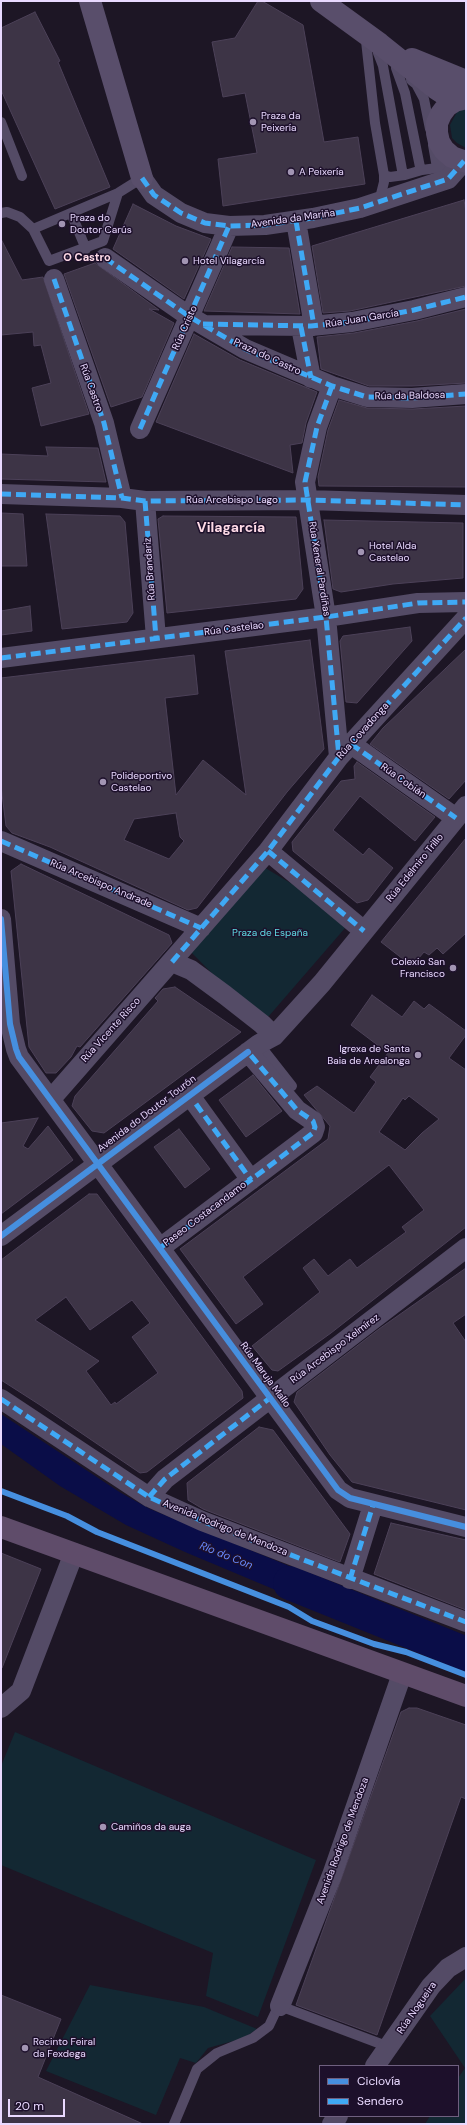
<!DOCTYPE html>
<meta charset="utf-8">
<style>
body{margin:0}
#map{position:relative;width:467px;height:2125px;overflow:hidden;background:#1d1625;font-family:"DM Sans",sans-serif}
canvas{display:block}
.frame{position:absolute;inset:0;border:2px solid #e9d9ff;pointer-events:none}
.legend{position:absolute;left:319px;top:2065px;width:140px;height:52px;box-sizing:border-box;background:#1d102b;border:1px solid #6f6080;margin:0;padding:5px 7px;list-style:none;font-size:12px;color:#e9d9ff}
.legend li{display:flex;align-items:center;gap:8px;height:20px}
.legend b{width:20px;border:1px solid #6f6080}
.scale{position:absolute;left:8px;top:2099px;width:57px;height:18px;box-sizing:border-box;border:2px solid #e9d9ff;border-top:0;padding-left:5px;font-size:12px;line-height:14px;white-space:nowrap;color:#e9d9ff;-webkit-text-stroke:3px #1d102b;paint-order:stroke}
</style>
<div id="map">
<canvas width="467" height="2125"></canvas>
<div class="frame"></div>
<ul class="legend">
<li><b style="height:5px;background:#468fdf"></b>Ciclovía</li>
<li><b style="height:5px;background:#3fa9f5"></b>Sendero</li>
</ul>
<div class="scale">20 m</div>
</div>
<script>
const context = document.querySelector('canvas').getContext('2d');
context.lineJoin = 'round';
function fillPath(path, color) {
  context.fillStyle = color;
  context.fill(path, 'evenodd');
}
function shape(rows) {
  const path = new Path2D();
  for (const r of rows) {
    path.moveTo(r[0], r[1]);
    for (let i = 2; i < r.length; i += 2) path.lineTo(r[i], r[i + 1]);
  }
  return path;
}
function trace(path, color, width, dash) {
  context.strokeStyle = color;
  context.lineWidth = width;
  context.lineCap = dash ? 'butt' : 'round';
  context.setLineDash(dash || []);
  context.stroke(path);
}
function write(font, color, halo, rows, align = 'center') {
  context.font = font + ' "DM Sans",sans-serif';
  context.lineWidth = 3;
  context.setLineDash([]);
  context.textBaseline = 'middle';
  context.strokeStyle = halo;
  context.fillStyle = color;
  for (const [text, x, y, turn = 0] of rows) {
    context.save();
    context.translate(x, y);
    context.rotate((+turn || 0) * Math.PI / 180);
    context.textAlign = isNaN(turn) ? turn : align;
    if (halo) context.strokeText(text, 0, 0);
    context.fillText(text, 0, 0);
    context.restore();
  }
}
const green = shape([
 [466,108,466,148,457,143,452,138,450,125,457,112],
 [257,863,352,920,262,1024,189,950],
 [15,1732,316,1860,258,2017,206,1996,213,1953,1,1865,1,1766],
 [466,1978,466,2124,425,2124,430,2116,458,2116,458,2078,465,2068,430,2016],
 [90,1985,204,2007,257,2029,244,2038,208,2048,196,2063,180,2058,156,2115,46,2071]
]);
const water = shape([
 [1,1414,121,1493,150,1509,338,1586,328,1612,185,1552,126,1525,60,1486,1,1444],
 [358,1594,466,1636,466,1664,347,1618]
]);
const river = shape([
 [290,1583,466,1654]
]);
const building = shape([
 [258,1,262,1,303,25,324,142,358,137,365,184,223,206,218,159,257,153,245,93,223,97,212,42,235,38,258,1],
 [35,12,60,61,58,62,110,187,55,209,1,90,1,28,35,12],
 [464,200,466,212,466,286,350,311,323,313,312,246,464,200],
 [133,204,176,226,211,239,184,299,113,249,133,204],
 [1,239,22,280,43,277,89,414,41,426,32,388,51,383,41,345,34,346,33,332,1,335,1,239],
 [232,247,289,248,300,314,204,311,232,247],
 [95,263,159,310,149,309,174,323,142,397,111,407,64,274,95,263],
 [466,309,466,383,412,386,369,386,321,369,317,337,354,333,417,321,466,309],
 [194,334,240,360,317,392,306,423,302,443,290,445,293,473,156,422,194,334],
 [339,400,367,408,413,409,466,406,466,487,319,486,318,477,328,430,339,400],
 [46,447,98,448,106,482,1,479,1,454,48,456,46,447],
 [1,513,23,514,27,566,1,566,1,513],
 [46,514,120,516,125,522,133,613,127,622,62,629,46,514],
 [163,516,296,517,303,589,296,599,167,613,158,519,163,516],
 [324,520,463,523,463,578,393,584,341,592,333,589,324,520],
 [30,606,32,631,1,635,1,611,30,606],
 [410,627,412,641,357,703,346,702,340,641,343,636,410,627],
 [310,640,324,749,287,792,197,908,188,910,50,847,12,833,6,826,1,786,1,678,194,655,198,694,165,698,176,795,203,760,246,795,225,651,310,640],
 [176,813,180,837,184,841,169,859,124,840,134,819,176,813],
 [466,649,466,780,449,799,370,744,383,728,466,649],
 [357,762,435,817,415,841,360,796,333,830,363,855,369,848,393,868,368,900,357,903,293,851,292,842,341,781,355,779,354,766,357,762],
 [466,838,466,933,443,954,437,948,429,955,424,952,412,966,381,942,466,838],
 [21,864,169,935,172,943,80,1047,77,1046,71,1057,56,1073,46,1073,29,1047,11,871,21,864],
 [175,987,241,1032,104,1133,92,1131,72,1106,75,1096,158,1001,155,998,163,989,175,987],
 [372,995,402,1017,414,1001,424,1009,429,1004,466,1031,466,1035,449,1058,466,1070,466,1227,331,1333,278,1371,272,1370,252,1346,320,1292,303,1268,314,1259,328,1276,350,1259,357,1268,406,1232,402,1227,424,1210,389,1165,243,1277,263,1304,236,1324,180,1249,328,1139,330,1126,304,1095,317,1086,354,1113,376,1082,370,1077,388,1053,351,1025,372,995],
 [409,1096,439,1119,422,1133,405,1150,379,1132,403,1098,405,1100,409,1096],
 [253,1075,282,1111,246,1137,219,1100,253,1075],
 [38,1118,23,1146,28,1149,48,1126,73,1160,1,1214,1,1123,38,1118],
 [179,1129,210,1169,185,1188,154,1147,179,1129],
 [89,1194,97,1194,242,1391,243,1398,147,1472,140,1473,40,1405,1,1380,1,1260,89,1194],
 [66,1297,90,1330,132,1300,150,1323,132,1337,158,1373,116,1404,115,1402,111,1405,86,1371,99,1361,35,1320,66,1297],
 [466,1268,466,1314,453,1323,466,1342,466,1510,352,1482,330,1455,294,1402,297,1392,379,1329,466,1268],
 [259,1427,273,1430,350,1534,340,1562,203,1509,188,1500,187,1483,259,1427],
 [391,1523,466,1540,466,1610,374,1574,391,1523],
 [1,1553,41,1569,2,1668,1,1667,1,1553],
 [409,1708,417,1708,466,1725,466,1799,461,1797,377,2035,296,2005,401,1712,409,1708],
 [1,1995,61,2019,38,2077,143,2124,1,2124,1,1995]
]);
const lane = shape([
 [366,41,375,123,384,175,384,182,379,202],
 [378,53,383,66,402,170,405,175,422,170],
 [396,68,405,93,420,167,422,170,437,168],
 [411,80,416,84,424,99,430,129],
 [1,122,22,176],
 [433,145,437,168,459,162],
 [384,175,390,177,405,175],
 [1,213,7,212,20,217,33,229,49,261,103,241,118,193],
 [71,213,86,249],
 [33,229,118,193,142,178],
 [259,1044,292,1086],
 [174,2124,197,2069,217,2053,253,2038,269,2026,276,2011,280,2006,389,2047]
]);
const street = shape([
 [142,178,154,195,181,213,205,223,229,226,265,225,313,218,360,208,448,179,464,161],
 [296,221,314,326],
 [105,258,190,317,245,349,332,386,367,397,412,398,466,394],
 [54,279,104,423,122,498],
 [205,325,311,326,352,322,414,310,466,297],
 [301,327,311,378],
 [332,386,317,427,305,482,326,617,339,757],
 [140,429,229,226],
 [1,494,122,498,145,501,308,500,466,505],
 [145,501,156,638],
 [1,658,326,617,418,603,466,602],
 [351,744,456,818],
 [1,841,201,928],
 [268,851,364,931],
 [1,919,10,1024,16,1049,19,1057,338,1490,350,1498,466,1527],
 [172,962,191,970,225,995,262,1024,274,1036],
 [51,1099,268,851,339,757,466,618],
 [196,1104,251,1180],
 [1,1236,259,1044,274,1036,322,983,466,806],
 [160,1248,313,1133,315,1127,313,1121,297,1110,248,1052],
 [1,1399,149,1497,202,1521,466,1622],
 [149,1497,165,1479,466,1248],
 [350,1579,373,1505],
 [1,1708,21,1691,74,1553],
 [280,2006,332,1875,402,1674],
 [375,2066,431,1986,448,1968,466,1957],
 [332,2124,338,2116]
]);
const secondary = shape([
 [90,1,142,178],
 [321,1,380,44,435,88,455,101],
 [412,59,466,81],
 [466,98,455,101,447,106,441,114,437,123,437,133,439,142,444,150,452,157,466,162]
]);
const primary = shape([
 [1,1527,466,1696]
]);
const quiet = shape([
 [142,178,154,195,181,213,205,223,229,226,265,225,313,218,360,208,448,179,464,161],
 [296,221,314,326],
 [105,258,190,317,245,349,332,386,367,397,412,398,466,394],
 [54,279,104,423,122,498],
 [203,324,311,326,352,322,414,310,466,297],
 [301,327,311,378],
 [332,386,317,427,305,482,326,617,339,757],
 [140,429,229,226],
 [1,494,122,498,145,501,308,500,466,505],
 [145,501,156,638],
 [1,658,326,617,418,603,466,602],
 [351,744,456,818],
 [1,841,201,928],
 [268,851,364,931],
 [172,962,268,851,339,757,466,618],
 [196,1104,251,1180],
 [160,1248,313,1133,315,1127,313,1121,297,1110,248,1052],
 [1,1399,149,1497,202,1521,466,1622],
 [149,1497,165,1479,270,1398],
 [350,1579,373,1505]
]);
const cycleway = shape([
 [1,919,10,1024,16,1049,19,1057,338,1490,350,1498,466,1527],
 [1,1236,248,1052],
 [1,1491,67,1516,97,1532,289,1607,312,1621,374,1644,406,1652,466,1675]
]);
const markers = [
 [253,122,4,"#a295b3"],
 [291,172,4,"#a295b3"],
 [62,224,4,"#a295b3"],
 [185,261,4,"#a295b3"],
 [361,552,4,"#a295b3"],
 [103,782,4,"#a295b3"],
 [453,968,4,"#a295b3"],
 [418,1055,4,"#a295b3"],
 [103,1827,4,"#a295b3"],
 [25,2048,4,"#a295b3"]
];
const poiNames = [
 ["Praza da",261,116],
 ["Peixería",261,128],
 ["A Peixería",299,172],
 ["Praza do",70,218],
 ["Doutor Carús",70,230],
 ["Hotel Vilagarcía",193,261],
 ["Hotel Alda",369,546],
 ["Castelao",369,558],
 ["Polideportivo",111,776],
 ["Castelao",111,788],
 ["Colexio San",445,962,"right"],
 ["Francisco",445,974,"right"],
 ["Igrexa de Santa",410,1049,"right"],
 ["Baia de Arealonga",410,1061,"right"],
 ["Camiños da auga",111,1827],
 ["Recinto Feiral",33,2042],
 ["da Fexdega",33,2054]
];
const streetNames = [
 ["Avenida da Mariña",293,219,-8],
 ["Rúa Juan García",362,319,-9],
 ["Rúa Cristo",185,328,-66],
 ["Praza do Castro",267,357,25],
 ["Rúa Castro",91,388,70],
 ["Rúa da Baldosa",410,396,-1],
 ["Rúa Arcebispo Lago",232,500],
 ["Rúa Brandariz",150,569,-94],
 ["Rúa Xeneral Pardiñas",319,569,81],
 ["Rúa Castelao",234,629,-7],
 ["Rúa Covadonga",363,731,-48],
 ["Rúa Cobián",403,781,35],
 ["Rúa Edelmiro Trillo",415,868,-51],
 ["Rúa Arcebispo Andrade",101,884,23],
 ["Rúa Vicente Risco",111,1030,-48],
 ["Avenida do Doutor Tourón",147,1114,-37],
 ["Paseo Costacandamo",205,1214,-37],
 ["Rúa Arcebispo Xelmírez",335,1349,-37],
 ["Rúa Maruja Mallo",265,1375,54],
 ["Avenida Rodrigo de Mendoza",225,1528,22],
 ["Avenida Rodrigo de Mendoza",343,1841,-70],
 ["Rúa Nogueira",417,2008,-55]
];
const parkNames = [
 ["Praza de España",270,933]
];
const neighbourhoodNames = [
 ["O Castro",87,258]
];
const waterNames = [
 ["Río do Con",226,1556,22]
];
const districtNames = [
 ["Vilagarcía",231,528]
];
fillPath(green, '#132833');
fillPath(water, '#0a0d48');
trace(river, '#0a0d48', 34);
fillPath(building, '#3d3446');
trace(building, '#4c4158', 1);
trace(lane, '#544b66', 10);
trace(street, '#544b66', 20);
trace(secondary, '#594e6b', 22);
trace(primary, '#5f4c6a', 22);
trace(quiet, '#3fa9f5', 5, [10, 5]);
trace(cycleway, '#468fdf', 6);
for (const [x, y, r, color] of markers) {
  const dot = new Path2D();
  dot.arc(x, y, r, 0, 2 * Math.PI);
  context.fillStyle = color;
  context.fill(dot);
  trace(dot, '#1d102b', 1.5);
}
write('10px', '#e9d9ff', '#1d102b', poiNames, 'left');
write('10px', '#e9d9ff', '#1d102b', streetNames);
write('10px', '#5fdde6', '#1d102b', parkNames);
write('bold 11px', '#ffdbe7', '#1d102b', neighbourhoodNames);
write('italic 11px', '#6789ff', '#1d102b', waterNames);
write('bold 14px', '#ffdbe7', '#1d102b', districtNames);
</script>
